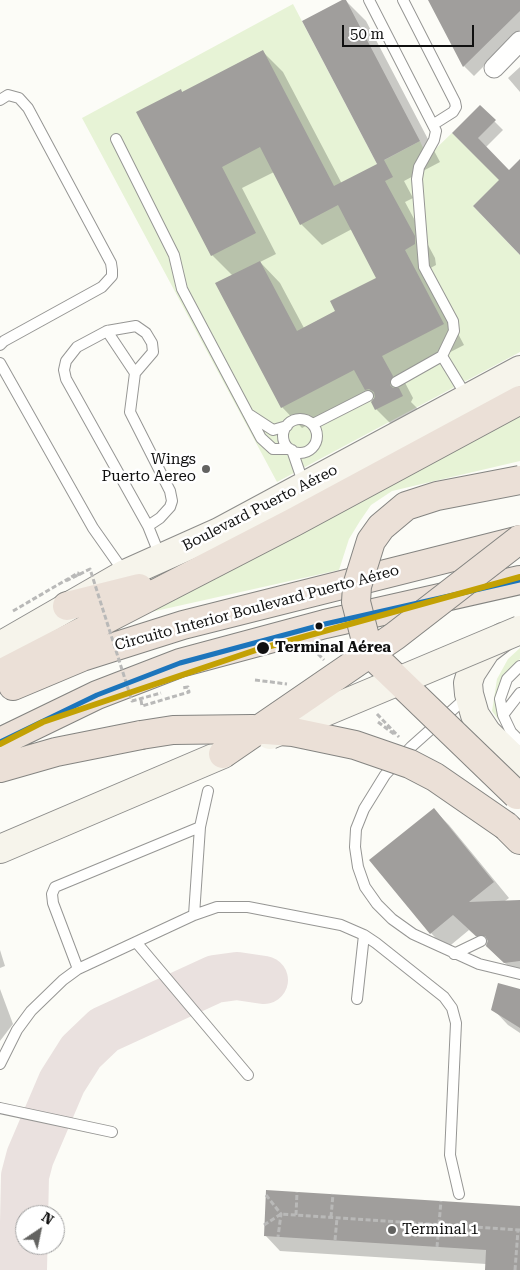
<!DOCTYPE html>
<meta charset="utf-8">
<style>
body{margin:0}
#map{position:relative;width:520px;height:1270px;overflow:hidden;background:#fcfcf7;font-family:"Roboto Serif",serif}
canvas{display:block}
.north{position:absolute;left:15px;top:1205px;width:50px;height:50px;box-sizing:border-box;background:#fff;border:1px solid #9f9f9f;border-radius:50%;rotate:34deg;font-size:14px;font-weight:700;line-height:20px;text-align:center;color:#101010}
.north::after{content:'';display:block;margin:auto;width:18px;height:22px;background:#636361;clip-path:polygon(50% 0,100% 100%,50% 72%,0 100%)}
.scale{position:absolute;left:342px;top:25px;width:132px;height:22px;box-sizing:border-box;border:2px solid #101010;border-top:0;padding-left:6px;font-size:15px;line-height:18px;white-space:nowrap;color:#101010;-webkit-text-stroke:4px #fff;paint-order:stroke}
</style>
<div id="map">
<canvas width="520" height="1270"></canvas>
<div class="north">N</div>
<div class="scale">50 m</div>
</div>
<script>
const context = document.querySelector('canvas').getContext('2d');
context.lineJoin = 'round';
function fillPath(path, color) {
  context.fillStyle = color;
  context.fill(path, 'evenodd');
}
function shape(rows) {
  const path = new Path2D();
  for (const r of rows) {
    if (r.length === 3) {
      path.moveTo(r[0] + r[2], r[1]);
      path.arc(r[0], r[1], r[2], 0, 2 * Math.PI);
      continue;
    }
    path.moveTo(r[0], r[1]);
    for (let i = 2; i < r.length; i += 2) path.lineTo(r[i], r[i + 1]);
  }
  return path;
}
function trace(path, color, width, dash) {
  context.strokeStyle = color;
  context.lineWidth = width;
  context.lineCap = dash ? 'butt' : 'round';
  context.setLineDash(dash || []);
  context.stroke(path);
}
function write(font, color, halo, rows, align = 'center') {
  context.font = font + ' "Roboto Serif",serif';
  context.lineWidth = 5;
  context.setLineDash([]);
  context.textBaseline = 'middle';
  context.strokeStyle = halo;
  context.fillStyle = color;
  for (const [text, x, y, turn = 0] of rows) {
    context.save();
    context.translate(x, y);
    context.rotate((+turn || 0) * Math.PI / 180);
    context.textAlign = isNaN(turn) ? turn : align;
    if (halo) context.strokeText(text, 0, 0);
    context.fillText(text, 0, 0);
    context.restore();
  }
}
const green = shape([
 [293,4,377,164,420,141,427,157,452,133,500,180,473,206,520,255,520,352,277,482,82,118],
 [520,416,520,461,392,491,371,505,360,521,349,539,339,570,142,614],
 [520,648,520,659,511,668,503,681,497,710,500,722,492,711,497,679,508,659]
]);
const shadow = shape([
 [345,0,366,21,440,162,404,181,413,198,405,202,435,258,436,265,425,271,464,345,402,377,413,398,411,402,419,410,397,430,376,409,375,399,370,393,302,428,282,407,232,275,212,255,181,91,183,93,262,51,283,72,342,184,379,164],
 [274,172,301,224,322,245,352,229,377,278,337,311,304,328,280,283,260,262,276,254,242,188],
 [429,0,520,0,520,30,474,76,464,66],
 [520,67,520,92,508,78],
 [480,107,503,130,486,147,509,172,520,161,520,253,501,180,454,133],
 [434,810,449,825,509,898,505,901,520,901,520,977,469,930,446,949,431,933],
 [0,950,5,966,0,968],
 [0,989,13,1024,0,1041],
 [520,991,520,1033,508,1025,493,1009],
 [520,1208,520,1270,486,1270,486,1264,280,1251,265,1235]
]);
const taxiway = shape([
 [23,1270,25,1176,30,1157,62,1082,81,1052,104,1030,215,979,237,976,264,980]
]);
const building = shape([
 [342,0,346,0,420,141,384,160,393,177,385,181,415,236,415,244,405,250,444,324,382,356,393,376,390,385,393,388,399,388,403,396,375,410,371,402,375,397,374,392,369,389,365,390,354,370,281,408,215,283,260,261,297,331,335,311,330,301,376,278,338,205,300,225,260,147,222,167,256,233,211,256,136,112,181,89,182,92,263,50,334,186,379,163,377,164,302,21],
 [428,0,520,0,520,11,463,67],
 [480,105,496,120,478,138,509,170,520,159,520,255,473,206,499,180,452,133],
 [434,808,494,882,469,902,520,900,520,961,504,963,486,946,488,941,485,936,476,936,453,915,430,934,369,860],
 [498,983,520,989,520,1028,491,1010],
 [266,1190,520,1206,520,1270,485,1270,486,1250,264,1236]
]);
const path = shape([
 [13,611,78,573,79,576],
 [318,654,324,660],
 [255,680,287,684],
 [141,700,142,706,189,692,188,687,181,688],
 [377,714,399,737],
 [378,722,394,734],
 [266,1195,281,1214,278,1237],
 [296,1215,297,1192],
 [331,1217,333,1194],
 [264,1225,281,1214,520,1230],
 [335,1240,337,1218],
 [437,1247,441,1201],
 [515,1270,518,1230]
]);
const lane = shape([
 [369,0,436,131,434,140,419,167,417,179,424,267,453,321,454,331,442,356,396,382],
 [403,0,455,102,456,107,453,112,434,124],
 [0,100,8,95,19,98,28,108,111,263,112,270,112,276,102,287,4,341,0,345],
 [116,139,174,255,182,289,261,438,273,449,290,449],
 [107,331,136,326,146,333,152,343,153,352,135,373],
 [442,356,467,397],
 [0,363,93,528,124,572],
 [250,415,273,430,287,426],
 [300,436,17],
 [313,424,368,396],
 [292,450,304,485],
 [148,526,66,379,64,370,66,361,77,347,107,331,135,373,130,412,170,491,172,501,170,507,160,518,148,526,160,556],
 [520,666,507,679,500,699,503,715,511,732,520,741],
 [467,697,411,747,385,775,364,809,356,829,355,847,358,867,365,887,377,904,392,919,413,934,479,964,520,974],
 [503,715,520,693],
 [194,915,200,827,208,791],
 [136,942,248,1075],
 [454,954,481,941],
 [78,969,53,903,52,894,55,887,200,827],
 [357,999,364,935],
 [0,1064,17,1030,31,1011,63,980,78,969,194,915,217,907,248,907,341,925,364,935,376,943,444,997,452,1008,456,1023,450,1155,459,1194],
 [0,1108,112,1132]
]);
const street = shape([
 [494,68,520,41]
]);
const secondary = shape([
 [503,637,486,650,471,673,468,683,469,694,475,715,487,733,520,765],
 [0,646,125,574,219,532,520,370],
 [0,849,223,754]
]);
const highway = shape([
 [67,606,139,588],
 [0,674,294,522,520,400],
 [13,686,82,657,183,625,520,540],
 [0,742,97,695,180,663,325,624,520,580],
 [0,768,56,752,141,735],
 [506,826,520,840]
]);
const pathBridge = shape([
 [66,581,90,569,132,701,161,693]
]);
const secondaryBridge = shape([
 [270,735,520,630]
]);
const highwayBridge = shape([
 [141,735,173,730,252,729,293,732,355,745,410,764,435,777,506,826],
 [223,754,395,636,520,539],
 [517,795,376,659,366,641,356,602,357,586,371,541,381,527,406,506,437,496,520,480]
]);
const bus1 = shape([
 [0,742,97,695,180,663,325,624,520,580]
]);
const metro1 = shape([
 [0,744,43,722,256,650,520,577]
]);
const markers = [
 [206,469,5,"#636361"],
 [319,626,4.5,"#101010"],
 [263,648,7,"#101010"],
 [392,1230,5,"#636361"]
];
const poiNames = [
 ["Wings",196,460],
 ["Puerto Aereo",196,477],
 ["Terminal 1",402,1230,"left"]
];
const streetNames = [
 ["Boulevard Puerto Aéreo",260,508,-27],
 ["Circuito Interior Boulevard Puerto Aéreo",257,608,-15]
];
const stopNames = [
 ["Terminal Aérea",275,648]
];
fillPath(green, '#e7f3d6');
fillPath(shadow, '#0003');
trace(taxiway, '#eae1df', 48);
fillPath(building, '#a09e9c');
trace(lane, '#969694', 12);
trace(street, '#969694', 21);
trace(secondary, '#8d8d8b', 30);
trace(highway, '#848481', 30);
trace(path, '#b9b9b8', 3, [5, 2.5]);
trace(lane, '#fffffe', 10);
trace(street, '#fffffe', 19);
trace(secondary, '#f6f4eb', 28);
trace(highway, '#ebe0d7', 28);
trace(secondaryBridge, '#8d8d8b', 30, []);
trace(highwayBridge, '#848481', 30, []);
trace(pathBridge, '#b9b9b8', 3, [5, 2.5]);
trace(secondaryBridge, '#f6f4eb', 28);
trace(highwayBridge, '#ebe0d7', 28);
trace(bus1, '#1c75bc', 5);
trace(metro1, '#c3a104', 6);
for (const [x, y, r, color] of markers) {
  const dot = new Path2D();
  dot.arc(x, y, r, 0, 2 * Math.PI);
  context.fillStyle = color;
  context.fill(dot);
  trace(dot, '#fff', 2);
}
write('15px', '#101010', '#fff', poiNames, 'right');
write('15px', '#101010', '#fff', streetNames);
write('bold 15px', '#101010', '#fff', stopNames, 'left');
</script>
